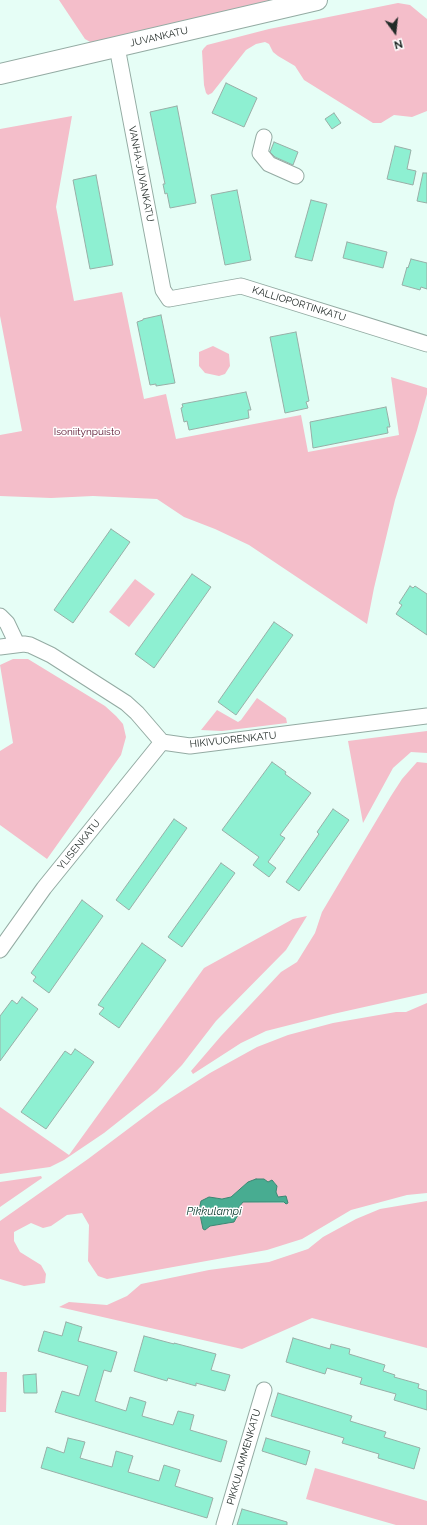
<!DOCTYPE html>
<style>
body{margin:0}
#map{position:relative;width:427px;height:1525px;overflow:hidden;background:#e6fef6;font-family:Raleway,sans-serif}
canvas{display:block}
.north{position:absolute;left:375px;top:12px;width:40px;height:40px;-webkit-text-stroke:3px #fff;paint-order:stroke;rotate:165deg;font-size:11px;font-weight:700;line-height:16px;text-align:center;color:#222b28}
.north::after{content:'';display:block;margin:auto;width:14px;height:18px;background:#222b28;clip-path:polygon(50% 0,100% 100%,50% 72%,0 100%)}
</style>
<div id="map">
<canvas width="427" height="1525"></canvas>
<div class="north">N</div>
</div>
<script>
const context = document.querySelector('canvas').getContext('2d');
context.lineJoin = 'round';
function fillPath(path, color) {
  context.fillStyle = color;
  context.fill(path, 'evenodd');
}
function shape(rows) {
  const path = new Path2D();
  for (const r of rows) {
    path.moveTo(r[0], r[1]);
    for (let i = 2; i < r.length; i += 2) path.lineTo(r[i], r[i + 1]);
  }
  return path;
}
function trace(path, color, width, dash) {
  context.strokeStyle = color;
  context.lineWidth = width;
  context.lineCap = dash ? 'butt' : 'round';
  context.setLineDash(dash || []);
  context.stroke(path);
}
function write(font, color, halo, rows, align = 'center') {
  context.font = font + ' Raleway,sans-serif';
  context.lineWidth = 3;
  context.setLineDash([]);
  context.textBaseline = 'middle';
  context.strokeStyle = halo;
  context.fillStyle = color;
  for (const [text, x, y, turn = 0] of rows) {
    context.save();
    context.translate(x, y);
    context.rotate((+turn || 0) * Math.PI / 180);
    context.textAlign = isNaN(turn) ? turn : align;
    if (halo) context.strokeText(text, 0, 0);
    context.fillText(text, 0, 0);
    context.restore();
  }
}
const green = shape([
 [59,0,286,0,92,43,85,39],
 [398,3,410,5,427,19,427,111,412,117,394,115,381,123,373,123,304,80,295,66,278,56,273,52,269,44,265,42,256,44,246,50,212,93,208,95,206,93,204,85,202,51,204,48,207,45,269,29],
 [72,116,56,207,74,301,122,292,144,399,166,394,176,439,301,415,308,452,399,435,391,377,427,388,427,394,417,430,395,500,374,588,367,624,249,545,215,529,184,517,157,499,93,496,51,498,0,496,0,435,22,431,0,316,0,129],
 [213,346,229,354,230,366,225,374,219,376,205,373,199,366,199,352],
 [135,579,155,594,129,627,109,612],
 [13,659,28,659,105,706,116,716,123,724,126,737,121,755,47,859,0,825,0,751,13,743,0,665],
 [257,698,286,718,287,723,222,731,201,730,217,710,238,722,241,720],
 [427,731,427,753,411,752,393,768,363,823,348,741],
 [417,762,427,763,427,993,333,1014,266,1031,241,1043,193,1074,191,1071,221,1036,281,972,297,962,315,933,322,912,391,796,402,779],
 [307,916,286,950,216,1021,182,1065,157,1091,104,1133,64,1160,50,1167,0,1174,0,1107,69,1155,204,968,293,919],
 [427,1003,427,1193,407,1195,351,1210,302,1239,267,1250,107,1279,98,1276,88,1261,89,1225,82,1213,67,1215,51,1226,43,1228,31,1223,14,1232,14,1241,20,1252,41,1265,46,1274,45,1283,24,1286,0,1279,0,1221,88,1159,160,1105,210,1073,257,1047,288,1035,333,1023,396,1012,406,1012],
 [265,1180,267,1182,274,1182,277,1186,276,1192,278,1197,286,1196,288,1203,243,1202,239,1207,237,1219,231,1223,210,1226,205,1230,203,1229,200,1208,217,1198,226,1199,231,1197,248,1182],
 [41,1176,42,1178,0,1207,0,1182],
 [427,1201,427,1348,312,1318,242,1349,59,1307,69,1302,107,1305,127,1296,141,1284,209,1270,269,1262,308,1249,323,1237,356,1219,380,1209],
 [0,1372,7,1372,6,1412,0,1412],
 [315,1468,427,1501,427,1525,396,1525,306,1499]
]);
const water = shape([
 [256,1179,264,1179,268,1182,272,1180,277,1186,276,1192,278,1197,286,1196,288,1203,286,1204,284,1202,243,1202,239,1207,238,1215,234,1222,210,1226,205,1230,203,1229,199,1210,201,1201,209,1197,222,1199,231,1197,248,1182,256,1179]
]);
const building = shape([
 [226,83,257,98,244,127,212,113,226,83],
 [177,106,196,203,170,208,167,193,165,194,163,184,165,184,150,112,177,106],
 [334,113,341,123,332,129,325,119,334,113],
 [274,142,298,152,293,165,275,157,270,152,274,142],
 [395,146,411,150,407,169,416,171,413,185,387,179,395,146],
 [423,173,427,173,427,203,417,201,423,173],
 [96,175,113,265,90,269,73,180,96,175],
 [237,190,251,260,225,265,211,195,237,190],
 [311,200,327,204,312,261,295,257,311,200],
 [347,242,387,252,383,268,343,258,347,242],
 [411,259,427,263,427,289,421,287,420,290,402,285,407,267,408,268,411,259],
 [161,315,175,383,156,386,156,384,150,385,137,322,143,320,143,319,161,315],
 [296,332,309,401,306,402,308,408,285,413,270,337,296,332],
 [246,392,251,410,248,410,249,418,189,430,187,421,184,422,181,408,183,407,182,404,246,392],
 [386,407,390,427,387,427,388,433,313,448,310,422,386,407],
 [111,529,130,542,73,623,54,610,111,529],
 [192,574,211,587,154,668,135,654,192,574],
 [410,586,413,588,415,586,427,594,427,635,396,614,402,605,399,603,410,586],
 [274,622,293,635,236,715,218,702,274,622],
 [272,762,286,772,285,774,311,793,280,835,285,838,268,862,276,868,269,877,253,865,259,857,222,830,272,762],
 [333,809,349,820,299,891,286,882,319,834,317,832,333,809],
 [174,819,187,828,129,910,116,900,174,819],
 [221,863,235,873,182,947,168,937,221,863],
 [82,900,103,916,49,993,33,981,36,977,31,973,82,900],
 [142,943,166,960,119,1028,99,1014,104,1008,98,1005,142,943],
 [22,997,38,1009,0,1061,0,1016,12,1000,17,1004,22,997],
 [75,1049,94,1062,46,1129,21,1112,65,1051,71,1055,75,1049],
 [66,1322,82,1327,78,1341,117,1352,111,1372,104,1370,95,1401,126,1411,130,1397,146,1402,142,1416,173,1425,178,1411,194,1415,190,1430,227,1441,221,1462,55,1412,62,1391,79,1396,88,1366,38,1351,44,1331,62,1336,66,1322],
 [144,1336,174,1344,174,1343,216,1354,211,1370,230,1375,225,1391,196,1383,196,1386,168,1378,167,1381,134,1371,144,1336],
 [293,1338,330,1349,331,1344,350,1349,349,1354,385,1365,383,1371,395,1375,394,1377,419,1384,418,1388,427,1391,427,1410,394,1400,396,1394,360,1384,362,1378,327,1368,325,1374,286,1362,293,1338],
 [36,1374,37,1393,24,1393,23,1375,36,1374],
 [278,1393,352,1416,350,1421,386,1432,384,1437,420,1448,414,1469,378,1458,379,1454,342,1443,344,1438,271,1416,278,1393],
 [68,1438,85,1442,80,1458,112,1467,116,1451,133,1456,128,1472,159,1481,164,1465,180,1470,175,1486,213,1498,207,1518,41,1468,47,1447,64,1453,68,1438],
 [266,1438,310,1451,306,1465,262,1451,266,1438],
 [242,1509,287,1522,287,1525,237,1525,242,1509]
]);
const minor = shape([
 [117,47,163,290,169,299,241,286,427,344],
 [264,137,260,153,269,164,296,176],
 [0,616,7,623,17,644],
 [0,647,24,644,30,645,51,655,126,703,137,713,162,742,190,746,427,716],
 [0,950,44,888,162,742],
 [224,1525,264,1390]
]);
const major = shape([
 [0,74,317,0]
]);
const streetNames = [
 ["JUVANKATU",159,37,-13],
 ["VANHA-JUVANKATU",141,174,79],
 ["KALLIOPORTINKATU",299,304,17],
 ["HIKIVUORENKATU",233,740,-6],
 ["YLISENKATU",79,845,-51],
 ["PIKKULAMMENKATU",244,1457,-74]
];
const parkNames = [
 ["Isoniitynpuisto",87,432]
];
const waterNames = [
 ["Pikkulampi",214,1212]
];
fillPath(green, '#f4beca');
fillPath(water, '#48ac91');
trace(water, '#3d8572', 1);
fillPath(building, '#8ef0d2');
trace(building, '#98afa7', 1);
trace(minor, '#94aba3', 17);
trace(major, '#94aba3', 22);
trace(minor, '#fff', 15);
trace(major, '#fff', 20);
write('10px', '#222b28', '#fff', streetNames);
write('10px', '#560d29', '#fff', parkNames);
write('italic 11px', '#08372b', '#fff', waterNames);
</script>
